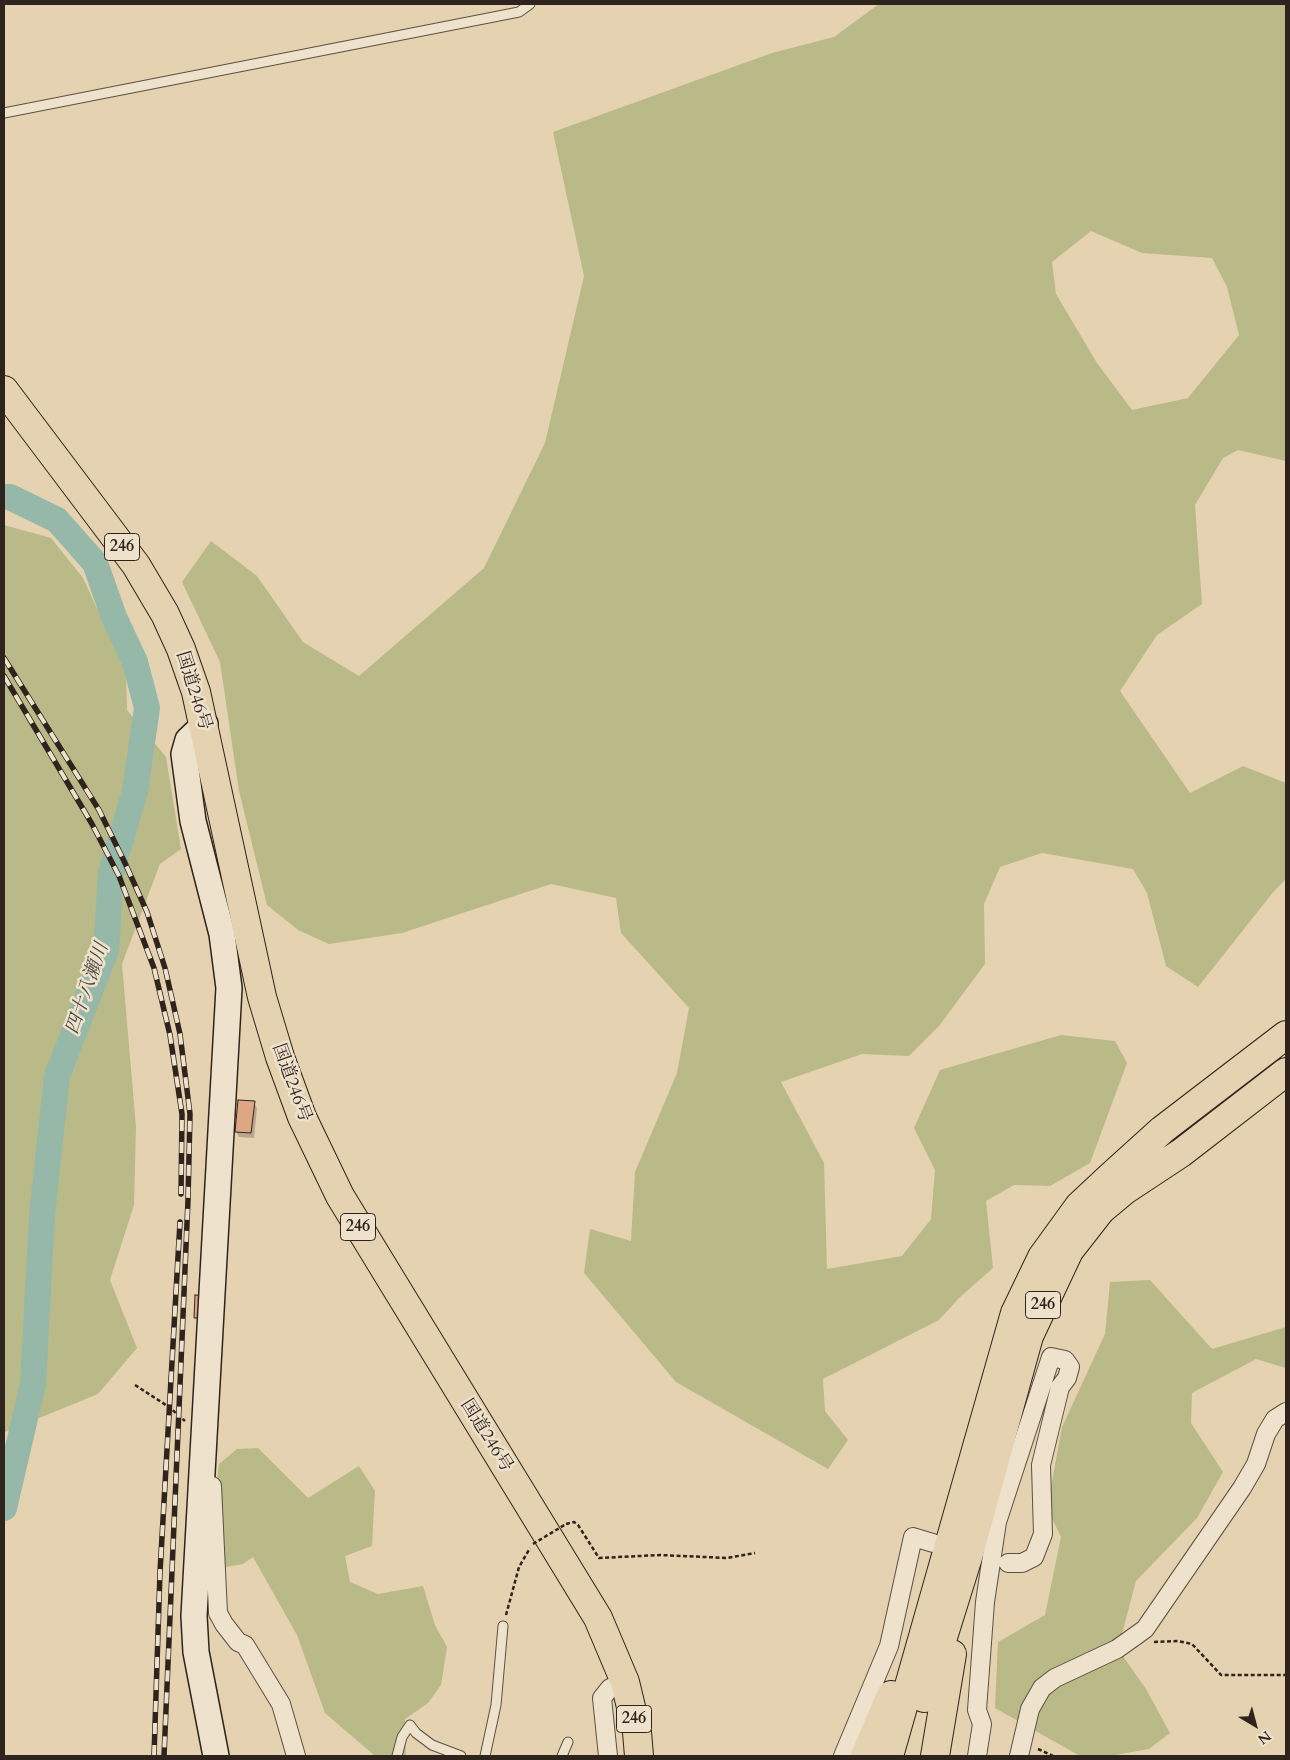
<!DOCTYPE html>
<meta charset="utf-8">
<style>
body{margin:0}
#map{position:relative;width:1290px;height:1760px;overflow:hidden;background:#e5d2b0;font-family:Cardo,serif}
canvas{display:block}
.frame{position:absolute;inset:0;border:5px solid #2f241d;pointer-events:none}
.north{position:absolute;left:1230px;top:1700px;width:50px;height:50px;-webkit-text-stroke:4px #eee2cc;paint-order:stroke;rotate:143deg;font-size:14px;font-weight:700;line-height:20px;text-align:center;color:#2f241d}
.north::after{content:'';display:block;margin:auto;width:18px;height:22px;background:#2f241d;clip-path:polygon(50% 0,100% 100%,50% 72%,0 100%)}
</style>
<div id="map">
<canvas width="1290" height="1760"></canvas>
<div class="frame"></div>
<div class="north">N</div>
</div>
<script>
const context = document.querySelector('canvas').getContext('2d');
context.lineJoin = 'round';
function fillPath(path, color) {
  context.fillStyle = color;
  context.fill(path, 'evenodd');
}
function shape(rows) {
  const path = new Path2D();
  for (const r of rows) {
    path.moveTo(r[0], r[1]);
    for (let i = 2; i < r.length; i += 2) path.lineTo(r[i], r[i + 1]);
  }
  return path;
}
function trace(path, color, width, dash) {
  context.strokeStyle = color;
  context.lineWidth = width;
  context.lineCap = dash ? 'butt' : 'round';
  context.setLineDash(dash || []);
  context.stroke(path);
}
function write(font, color, halo, rows, align = 'center') {
  context.font = font + ' Cardo,"Noto Serif JP",serif';
  context.lineWidth = 5;
  context.setLineDash([]);
  context.textBaseline = 'middle';
  context.strokeStyle = halo;
  context.fillStyle = color;
  for (const [text, x, y, turn = 0] of rows) {
    context.save();
    context.translate(x, y);
    context.rotate((+turn || 0) * Math.PI / 180);
    context.textAlign = isNaN(turn) ? turn : align;
    if (halo) context.strokeText(text, 0, 0);
    context.fillText(text, 0, 0);
    context.restore();
  }
}
const green = shape([
 [879,4,1286,4,1286,461,1238,450,1223,458,1195,505,1202,604,1157,635,1120,691,1190,793,1243,766,1286,783,1286,879,1274,891,1198,987,1166,966,1147,893,1133,869,1042,853,1000,867,984,904,985,964,939,1026,909,1056,862,1054,781,1082,824,1163,827,1269,902,1256,931,1219,935,1170,914,1128,940,1070,1061,1035,1115,1041,1127,1063,1090,1163,1050,1186,1014,1185,986,1201,993,1268,959,1298,939,1320,823,1379,825,1411,848,1440,828,1469,676,1382,584,1273,590,1229,631,1241,635,1172,677,1073,689,1008,621,933,616,898,551,884,402,933,329,944,298,930,267,905,239,791,220,662,182,582,211,541,257,576,303,642,359,676,484,568,545,443,584,276,553,132,772,53,834,37],
 [1091,231,1142,253,1212,258,1227,287,1239,335,1188,398,1132,410,1097,363,1056,294,1052,262],
 [4,525,51,538,83,578,126,671,127,710,166,757,181,849,160,864,122,964,136,1127,134,1205,110,1280,137,1348,98,1394,5,1432,4,1437],
 [1150,1280,1212,1349,1286,1327,1286,1368,1256,1359,1192,1393,1191,1423,1223,1472,1197,1518,1136,1581,1118,1649,1146,1689,1170,1733,1149,1749,1110,1756,1080,1756,995,1708,998,1642,1045,1615,1061,1537,1047,1508,1062,1427,1105,1334,1110,1282],
 [258,1448,308,1498,359,1466,375,1491,372,1546,345,1556,350,1582,378,1594,423,1586,435,1625,447,1647,441,1685,428,1703,405,1719,406,1756,375,1756,325,1713,297,1635,253,1557,243,1564,204,1571,219,1464,237,1449]
]);
const shadow = shape([
 [254,1103,257,1108,254,1138,239,1137,236,1131]
]);
const river = shape([
 [4,497,10,497,57,520,95,563,114,617,135,662,147,708,135,791,111,873,106,950,57,1076,42,1215,33,1384,4,1508]
]);
const building = shape([
 [238,1100,255,1101,251,1133,235,1132,238,1100],
 [195,1295,206,1296,205,1318,194,1318,195,1295]
]);
const path = shape([
 [135,1385,169,1407,185,1421],
 [566,1524,574,1522,578,1525,599,1558,660,1555,727,1558,755,1553],
 [506,1615,519,1567,530,1548],
 [1154,1642,1178,1641,1192,1644,1221,1675,1286,1675],
 [1038,1749,1053,1756]
]);
const lane = shape([
 [4,113,519,12,530,4],
 [397,1756,402,1737,410,1725,416,1733,432,1745,461,1756],
 [485,1756,496,1705,503,1626],
 [562,1756,568,1742]
]);
const street = shape([
 [212,1486,218,1613,224,1624,238,1642,245,1645,281,1704,296,1756],
 [608,1756,602,1698,610,1688,625,1682],
 [843,1756,889,1646,913,1537,933,1543],
 [977,1756,982,1724,977,1710,985,1602,997,1522,1051,1357,1065,1360,1070,1367,1067,1378,1060,1387,1041,1465,1043,1534,1034,1557,1022,1563,1008,1563],
 [1019,1756,1030,1709,1042,1688,1055,1678,1117,1649,1145,1629,1242,1488,1256,1464,1266,1434,1275,1419,1286,1412]
]);
const secondary = shape([
 [205,724,188,740,184,754,193,821,222,934,229,988,194,1616,196,1652,216,1756]
]);
const highway = shape([
 [4,390,136,565,165,614,181,649,196,692,262,997,280,1057,302,1117,340,1196,598,1618,625,1682,637,1732,639,1756],
 [924,1698,968,1557,1029,1336,1069,1251,1101,1210,1125,1190,1181,1153,1286,1072],
 [865,1756,891,1695],
 [889,1756,1015,1313,1042,1257,1079,1206,1110,1177,1162,1130,1286,1035],
 [935,1756,952,1654]
]);
const rail = shape([
 [4,658,99,810,125,863,147,912,165,968,180,1034,190,1114,188,1200,164,1756],
 [4,676,92,824,119,876,154,968,170,1035,182,1114,181,1194],
 [154,1756,160,1572,180,1222]
]);
const pathBridge = shape([
 [533,1544,566,1524]
]);
const shields = [
 [122,547,35],
 [358,1227,35],
 [1043,1305,35],
 [634,1719,35]
];
const shieldNames = [
 ["246",122,547],
 ["246",358,1227],
 ["246",1043,1305],
 ["246",634,1719]
];
const streetNames = [
 ["国道246号",193,691,73],
 ["国道246号",291,1083,70],
 ["国道246号",486,1436,58]
];
const waterNames = [
 ["四十八瀬川",88,989,-71]
];
fillPath(green, '#baba88');
fillPath(shadow, '#0003');
trace(river, '#96b8a9', 26);
fillPath(building, '#dda784');
trace(building, '#2f241d', 1);
trace(lane, '#5c5042', 11);
trace(street, '#5c5042', 20);
trace(secondary, '#2f241d', 28);
trace(highway, '#2f241d', 30);
trace(path, '#2f241d', 2.5, [4, 2.5]);
trace(lane, '#eee2cc', 9);
trace(street, '#eee2cc', 18);
trace(secondary, '#eee2cc', 25);
trace(highway, '#e5d2b0', 28);
trace(rail, '#2f241d', 5.5);
trace(rail, '#eee2cc', 4, [11]);
trace(pathBridge, '#2f241d', 2.5, [4, 2.5]);
for (const [x, y, w] of shields) {
  const box = new Path2D();
  box.roundRect(x - w / 2, y - 13.5, w, 27, 4);
  context.fillStyle = '#eee2cc';
  context.fill(box);
  trace(box, '#2f241d', 1);
}
write('bold 16px', '#2f241d', null, shieldNames);
write('18px', '#2f241d', '#eee2cc', streetNames);
write('italic 19px', '#494940', '#eee2cc', waterNames);
</script>
